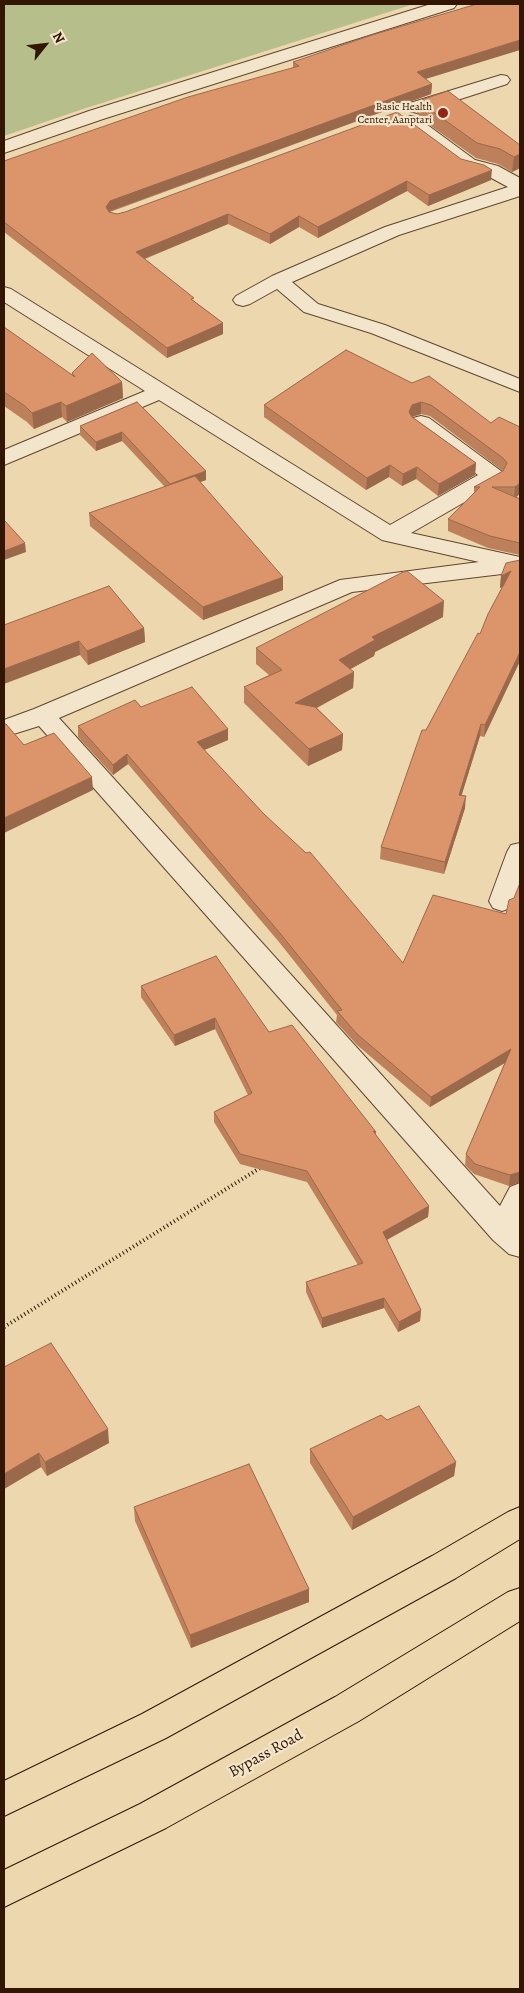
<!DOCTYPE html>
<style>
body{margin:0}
#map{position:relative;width:524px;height:1993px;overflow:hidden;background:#ecd7af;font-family:Alegreya,serif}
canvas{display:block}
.frame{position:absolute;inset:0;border:5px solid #321602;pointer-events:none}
.north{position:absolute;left:20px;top:20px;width:50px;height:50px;-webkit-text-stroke:4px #f3e5cb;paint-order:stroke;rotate:61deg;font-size:14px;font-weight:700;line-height:20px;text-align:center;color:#321602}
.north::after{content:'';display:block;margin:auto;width:18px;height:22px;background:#321602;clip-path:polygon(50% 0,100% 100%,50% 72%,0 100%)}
</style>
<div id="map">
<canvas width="524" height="1993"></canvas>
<div class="frame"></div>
<div class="north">N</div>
</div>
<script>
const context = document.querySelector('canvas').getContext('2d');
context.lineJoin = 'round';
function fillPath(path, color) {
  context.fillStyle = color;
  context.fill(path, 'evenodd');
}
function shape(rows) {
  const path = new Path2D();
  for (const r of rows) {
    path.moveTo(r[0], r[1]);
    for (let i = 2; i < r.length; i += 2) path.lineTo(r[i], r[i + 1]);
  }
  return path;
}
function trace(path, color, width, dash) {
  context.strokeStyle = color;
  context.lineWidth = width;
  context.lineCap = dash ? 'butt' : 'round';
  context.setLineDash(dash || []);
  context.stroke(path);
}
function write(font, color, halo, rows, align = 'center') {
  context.font = font + ' Alegreya,serif';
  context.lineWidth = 4.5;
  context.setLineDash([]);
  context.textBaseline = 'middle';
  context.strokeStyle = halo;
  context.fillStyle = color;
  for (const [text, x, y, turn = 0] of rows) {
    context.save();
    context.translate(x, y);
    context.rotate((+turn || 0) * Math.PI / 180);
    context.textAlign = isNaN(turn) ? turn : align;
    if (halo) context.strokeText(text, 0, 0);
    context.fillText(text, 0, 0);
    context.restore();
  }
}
const green = shape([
 [4,4,414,4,83,109,4,136]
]);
const path = shape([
 [4,1327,260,1168]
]);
const minor = shape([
 [431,4,457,4,454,8,103,119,4,153,4,141,89,111,431,4],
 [501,75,507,76,510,80,507,84,417,113,410,111,408,107,410,103,501,75],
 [411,116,418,118,475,160,498,166,520,178,520,196,399,235,292,282,318,304,385,325,520,379,520,392,371,333,304,312,277,289,250,304,243,306,236,304,233,300,236,296,272,276,385,227,508,187,484,174,461,168,404,126,402,122,404,118,411,116],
 [4,287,11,289,390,525,478,475,413,428,410,423,413,418,421,416,429,418,501,471,504,476,501,481,411,533,520,557,520,571,512,570,510,572,502,574,352,592,59,718,500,1206,510,1187,520,1183,520,1257,509,1254,493,1240,39,726,4,737,4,720,34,709,340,580,479,562,382,540,159,400,4,465,4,450,145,391,4,302,4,287],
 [520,843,520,887,515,901,511,908,502,911,493,908,489,901,507,852,511,845,520,843]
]);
const highway = shape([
 [520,1507,520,1539,456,1578,166,1738,4,1816,4,1781,142,1714,432,1556,508,1512,520,1507],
 [520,1588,520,1621,359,1721,166,1828,4,1907,4,1870,140,1804,335,1697,508,1592,520,1588]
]);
const wall = shape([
 [293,62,432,84,431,94,110,212,117,214,461,159,491,180,428,206,407,191,318,238,299,227,270,244,228,224,145,259,194,301,223,323,223,334,167,358,4,232,4,161,293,68],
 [418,101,520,145,520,168,512,172,498,164,476,158,417,116],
 [4,327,72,375,72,373,122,382,123,398,67,422,62,417,34,429,27,422,4,406],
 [346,350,491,423,520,427,516,497,520,499,520,555,488,548,448,531,448,519,474,494,474,487,503,471,430,416,421,414,412,417,476,463,475,475,438,496,416,479,402,486,389,477,366,490,264,417,264,405],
 [137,402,206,471,206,480,200,482,283,590,203,620,90,526,89,513,165,487,122,441,96,451,80,435,80,426],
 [520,560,520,661,484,737,480,736,461,796,465,808,444,874,380,859,381,847,426,730,480,634,502,587,500,588,501,576],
 [443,617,375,652,374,656,350,669,354,672,353,688,317,708,343,734,342,750,308,766,244,703,244,687,269,675,256,664,256,648],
 [4,625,144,628,145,642,88,665,80,655],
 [141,707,228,729,228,740,204,750,403,963,506,914,520,1182,509,1186,474,1174,465,1165,466,1154,505,1062,430,1107,357,1045,336,1022,337,1015,279,942,128,764,113,775,78,737,78,726],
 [141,986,269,1032,376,1132,376,1135,429,1206,428,1217,387,1240,421,1310,420,1321,398,1332,384,1308,322,1328,306,1292,306,1282,358,1265,307,1182,240,1164,214,1122,214,1112,248,1095,215,1029,175,1046,141,997],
 [4,1367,109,1443,47,1476,41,1467,4,1489],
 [387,1420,456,1462,454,1476,352,1530,310,1463,310,1449],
 [134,1507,309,1589,309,1602,191,1648,135,1521]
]);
const shadedWall = shape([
 [520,40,520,50,416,82,417,72],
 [432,84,431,94,110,211,106,217,106,207,110,201],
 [520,154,520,168,512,172,514,157],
 [492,170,491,180,428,206,429,195],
 [407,181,407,191,318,238,318,227],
 [228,214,228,224,136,262,136,252],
 [299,216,299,227,270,244,270,234],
 [223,323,223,334,167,358,167,348],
 [122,382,123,398,67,422,66,406],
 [61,402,62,417,34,429,32,413],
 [421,402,421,414,411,417,409,412,412,405],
 [122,432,122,441,96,451,96,442],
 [476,463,475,475,438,496,439,484],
 [390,465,389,477,366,490,367,478],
 [417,467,416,479,402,486,403,474],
 [206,471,206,480,170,493,170,484],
 [520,483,520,494,514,499,515,487],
 [25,543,26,552,4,560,4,551],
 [511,571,509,583,500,588,501,576],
 [283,577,283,590,203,620,203,607],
 [444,601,443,617,375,652,374,656,338,676,339,660,372,637],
 [144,628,145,642,88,665,87,651],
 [79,641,80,655,4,684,4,669],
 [520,652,520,661,484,737,485,725],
 [354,672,353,688,295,719,295,703],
 [481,724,480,736,458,807,459,795],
 [228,729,228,740,197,753,197,742],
 [343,734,342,750,308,766,309,749],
 [127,754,128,764,113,775,113,765],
 [92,777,93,790,4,833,4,818],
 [466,796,465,808,444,874,445,862],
 [215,1018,215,1029,175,1046,174,1035],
 [511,1049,510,1060,430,1107,431,1097],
 [520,1172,520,1182,509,1186,510,1175],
 [429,1206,428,1217,382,1242,383,1232],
 [384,1298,384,1308,322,1328,322,1318],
 [421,1310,420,1321,398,1332,399,1322],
 [108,1429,109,1443,47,1476,45,1462],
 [39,1453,41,1467,4,1489,4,1474],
 [456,1462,454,1476,352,1530,353,1517],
 [309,1589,309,1602,191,1648,190,1635]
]);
const building = shape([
 [477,4,520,4,520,40,417,72,432,84,110,201,106,207,109,212,117,214,125,212,397,112,461,159,484,165,492,170,429,195,407,181,318,227,299,216,270,234,228,214,136,252,194,298,191,299,223,323,167,348,4,222,4,161,188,97,299,66,293,62,372,35,477,4],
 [448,91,520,145,520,154,514,157,500,149,477,143,418,101,448,91],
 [4,327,75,377,72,373,92,353,122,382,66,406,61,402,32,413,25,406,4,392,4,327],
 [346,350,412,383,429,376,491,423,499,417,520,427,520,483,515,487,492,487,520,499,520,543,490,536,448,519,480,487,474,487,503,471,507,463,503,458,431,405,421,402,412,405,409,412,412,417,476,463,439,484,417,467,403,474,390,465,367,478,264,405,346,350],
 [137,402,206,471,170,484,122,432,96,442,80,426,137,402],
 [195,476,283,577,203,607,89,513,195,476],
 [4,520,25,543,4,551,4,520],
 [520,560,520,652,485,725,481,724,459,795,466,796,445,862,381,847,422,730,426,730,478,633,480,634,488,614,511,571,501,576,506,563,520,560],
 [407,571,444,601,372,637,375,640,339,660,354,672,295,703,315,707,343,734,309,749,244,687,282,670,256,648,403,572,407,571],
 [109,586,144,628,87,651,79,641,4,669,4,625,109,586],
 [192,687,228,729,197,742,264,814,306,853,310,852,403,963,433,895,506,914,509,900,514,898,520,883,520,1172,510,1175,475,1164,466,1154,511,1049,431,1097,357,1034,337,1011,342,1010,279,932,127,754,113,765,78,726,135,700,141,707,192,687],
 [4,724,6,724,24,745,54,733,92,777,4,818,4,724],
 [216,956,269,1032,292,1025,376,1132,373,1131,429,1206,383,1232,421,1310,399,1322,384,1298,322,1318,306,1282,363,1263,307,1171,240,1154,214,1112,252,1093,215,1018,174,1035,141,986,216,956],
 [51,1343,108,1429,45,1462,39,1453,4,1474,4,1367,51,1343],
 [419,1406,456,1462,353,1517,310,1449,381,1415,387,1420,419,1406],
 [249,1464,309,1589,190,1635,134,1507,249,1464]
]);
const markers = [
 [443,113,6,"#8f2418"]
];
const farPoinames = [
 ["Basic Health",432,107],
 ["Center, Aanptari",432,120]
];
const nearStreetnames = [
 ["Bypass Road",266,1754,-29]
];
fillPath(green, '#b6be8c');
trace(minor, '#60462d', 2);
trace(highway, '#321602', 2);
trace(path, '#321602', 4, [1, 3]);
fillPath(minor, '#f3e5cb');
fillPath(highway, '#ecd7af');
fillPath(wall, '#bd805b');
fillPath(shadedWall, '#9a684a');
fillPath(building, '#dc956a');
trace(building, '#9a684a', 1);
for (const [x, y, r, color] of markers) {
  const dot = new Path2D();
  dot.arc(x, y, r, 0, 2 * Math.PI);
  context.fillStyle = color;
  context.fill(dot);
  trace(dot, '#f3e5cb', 2);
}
write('11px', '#321602', '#f3e5cb', farPoinames, 'right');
write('16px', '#321602', '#f3e5cb', nearStreetnames);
</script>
